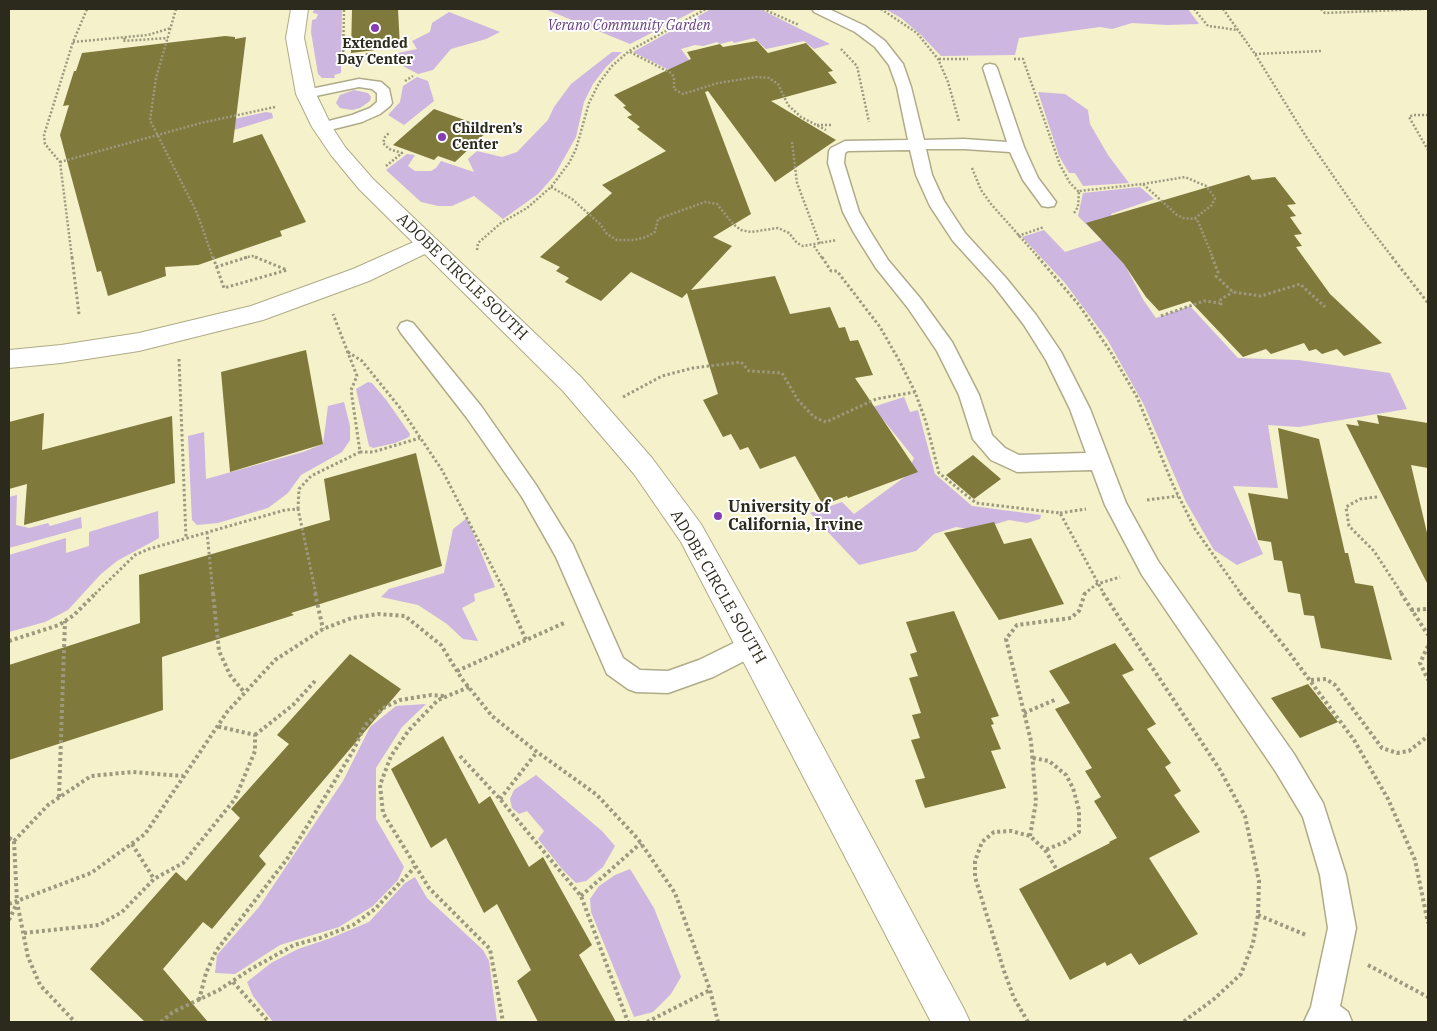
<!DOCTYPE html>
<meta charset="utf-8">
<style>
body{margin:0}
#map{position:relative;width:1437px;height:1031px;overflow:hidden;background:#f4f1cb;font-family:"IBM Plex Serif",serif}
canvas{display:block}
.frame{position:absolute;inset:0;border:10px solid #2c2a1c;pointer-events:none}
</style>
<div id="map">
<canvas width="1437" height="1031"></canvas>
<div class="frame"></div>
</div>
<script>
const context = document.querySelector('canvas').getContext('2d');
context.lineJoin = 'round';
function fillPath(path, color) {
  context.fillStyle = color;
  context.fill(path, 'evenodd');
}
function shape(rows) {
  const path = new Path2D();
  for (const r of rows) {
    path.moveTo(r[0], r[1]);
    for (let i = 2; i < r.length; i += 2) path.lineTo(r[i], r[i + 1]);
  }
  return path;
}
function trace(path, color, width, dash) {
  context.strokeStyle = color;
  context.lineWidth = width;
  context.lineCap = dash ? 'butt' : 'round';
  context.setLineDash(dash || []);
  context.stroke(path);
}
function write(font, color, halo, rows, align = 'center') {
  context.font = font + ' "IBM Plex Serif",serif';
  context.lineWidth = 4;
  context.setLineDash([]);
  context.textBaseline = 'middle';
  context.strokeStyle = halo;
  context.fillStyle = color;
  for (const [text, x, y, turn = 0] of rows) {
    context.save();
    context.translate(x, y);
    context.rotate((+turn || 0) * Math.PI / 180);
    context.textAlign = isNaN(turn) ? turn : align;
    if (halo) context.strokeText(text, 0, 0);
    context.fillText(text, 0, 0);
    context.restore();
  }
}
const green = shape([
 [314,9,342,9,341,73,334,75,335,78,322,78,318,74,311,32,312,20,316,19,318,14,313,13],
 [545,9,698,9,630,44],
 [711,9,760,9,830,44,814,49,804,41,766,49,754,38,734,43,732,41,720,44,717,42,703,46,695,45,681,49,692,64,675,73,633,52],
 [885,9,1188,9,1199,24,1167,25,1132,23,1112,29,1100,27,1019,38,1015,55,941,56,920,34,901,18],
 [449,12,500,32,486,39,451,49,433,70,418,74,397,63,398,53,417,49,412,41,430,32,432,23],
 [612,52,622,52,606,67,593,84,584,102,576,137,554,176,538,194,503,219,474,196,452,206,438,206,421,202,386,170,407,154,415,155,408,166,415,171,431,171,436,168,441,161,474,172,468,159,477,151,502,157,517,152,548,120,554,107,571,84],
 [417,77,428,81,434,101,404,125,388,115,400,102,403,86],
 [354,90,368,93,371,97,370,101,360,108,352,110,340,108,336,103,340,95],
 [1038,92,1065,94,1088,110,1090,124,1108,155,1129,183,1083,186,1075,173,1069,173,1059,156],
 [266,112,272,113,273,118,218,135,174,132],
 [1140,187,1154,199,1111,214,1127,269,1144,301,1156,318,1190,306,1238,358,1298,360,1390,373,1407,409,1299,427,1268,425,1278,488,1233,486,1263,554,1237,565,1214,550,1186,502,1144,405,1107,339,1065,283,1022,237,1044,230,1065,252,1102,240,1078,216,1083,193],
 [368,382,372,383,387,401,410,434,409,437,395,443,373,448,369,446,356,389],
 [904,397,910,412,918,410,935,474,972,506,1041,515,1040,519,1027,523,1009,520,976,530,956,527,934,534,916,551,859,565,810,513,842,502,854,514,906,476,914,458,873,407],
 [344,402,350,426,350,440,342,452,301,475,288,493,268,508,218,523,197,525,192,520,188,436,204,432,206,479,303,452,323,444,328,406],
 [17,495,16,525,29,528,48,523,50,526,81,517,82,528,9,548,9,497],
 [158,511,159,538,117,561,101,574,68,610,45,622,9,632,9,555,66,538,66,553,89,546,89,532],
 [467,518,495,587,474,594,475,601,462,608,478,641,463,639,447,624,418,605,381,597,389,589,444,573,453,529],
 [426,704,402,727,376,768,376,819,404,867,398,880,373,906,339,927,280,945,235,974,215,973,217,955,259,907,343,781,370,727,396,706],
 [536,775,602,831,615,846,603,867,586,881,576,883,563,870,538,839,544,831,527,811,519,814,512,808,510,799,514,790],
 [630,869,654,908,681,977,671,994,653,1012,634,1017,591,912,590,899,599,886,615,875],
 [415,877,427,898,483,950,489,961,497,1022,273,1022,253,996,247,982,271,963,298,949,331,938,369,922,405,883]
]);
const building = shape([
 [352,9,398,9,400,47,351,53],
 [225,36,235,37,235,39,246,37,233,143,262,134,306,222,280,231,282,236,198,265,165,267,166,276,108,296,101,271,97,272,60,135,69,105,63,106,74,71,76,71,82,53],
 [757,41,768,53,806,43,833,71,828,72,837,83,771,101,836,140,775,182,708,91,705,92,751,214,713,237,732,246,691,290,775,276,790,314,830,307,839,328,845,327,850,341,858,340,873,375,855,378,918,472,848,498,847,496,823,505,795,456,760,469,748,447,740,450,731,434,723,437,703,400,718,394,687,293,682,298,631,272,601,301,565,282,569,278,556,271,560,267,540,257,612,193,602,185,666,151,637,129,640,127,627,117,632,115,623,107,626,106,614,95,691,59,687,52,720,44,723,47],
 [434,109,490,129,455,162,438,156,434,160,393,145],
 [1249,175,1252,180,1275,177,1296,204,1287,205,1296,216,1290,217,1302,234,1294,235,1302,246,1296,247,1330,294,1382,343,1344,356,1337,349,1322,354,1316,349,1309,351,1304,343,1271,354,1266,349,1243,357,1190,301,1159,311,1146,297,1124,264,1086,223],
 [306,350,323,444,230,472,221,372],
 [44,413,42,450,172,416,175,483,24,525,27,484,9,489,9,422],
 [1377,415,1428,423,1428,468,1411,465,1428,537,1428,585,1346,424,1359,426,1357,420,1379,424],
 [1278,428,1319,439,1345,553,1348,553,1355,583,1373,586,1392,660,1321,648,1314,616,1304,615,1300,594,1288,592,1282,561,1274,560,1271,542,1258,540,1248,493,1288,499],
 [416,453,442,566,291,613,294,615,162,657,163,710,9,760,9,665,140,623,139,575,330,520,324,479],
 [973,455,1001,479,974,499,946,475],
 [994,522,1004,544,1031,538,1064,604,999,620,944,533],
 [954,611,999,716,991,718,994,724,991,725,1001,749,991,751,1006,788,925,808,915,780,925,778,911,740,920,738,912,715,921,713,909,678,918,676,910,654,917,652,906,622],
 [1115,643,1134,670,1122,675,1156,724,1147,729,1171,763,1165,767,1181,791,1174,795,1200,832,1149,858,1198,934,1139,965,1131,953,1107,966,1105,962,1070,980,1019,889,1110,843,1109,842,1117,838,1094,801,1101,797,1085,771,1092,768,1055,709,1070,703,1049,671],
 [350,654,401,689,259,856,266,864,212,929,203,922,163,969,208,1022,145,1022,90,969,176,872,186,881,240,818,231,809,289,744,277,735],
 [1308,684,1338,722,1300,738,1271,698],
 [443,736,479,804,490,796,529,867,543,857,592,945,579,955,616,1022,538,1022,517,981,531,970,497,904,484,913,446,838,431,848,391,769]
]);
const pathFar2 = shape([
 [176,9,156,78,150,120,197,213,213,258],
 [763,9,799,25],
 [881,9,917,33,938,59,948,82,959,121],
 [1194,9,1208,26,1238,30],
 [1223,9,1255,54,1305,135,1365,222,1393,258],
 [1321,9,1325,13,1424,9],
 [125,38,123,41,168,38],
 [73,42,148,35,171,28],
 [841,49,857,66,869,122],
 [630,52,671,73,674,77,674,89,683,94,718,83,756,77,769,78,778,84,788,105,801,117,826,130],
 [367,53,367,62],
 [1255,54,1321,51],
 [939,59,968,59],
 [1014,59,1023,59,1060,165,1070,183,1079,192],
 [343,64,344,9],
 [405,81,413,76],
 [1428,115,1413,115,1409,117,1428,150],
 [817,125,833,125],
 [792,142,797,183,820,244],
 [60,162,201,123,275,107],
 [386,166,402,153,389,149,383,143,385,137,390,132],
 [972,168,981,190,991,204,1039,258],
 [1143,184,1185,177,1206,186,1215,198,1212,205,1194,219],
 [551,187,572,199,600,224,607,234,617,240,634,240,646,237,655,232,658,219,705,202,717,204,733,224,741,230,751,232,778,228,789,233,797,243,803,246,837,240],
 [1074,213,1078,207,1079,191,1143,184,1177,215,1183,218,1197,219,1213,258],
 [1018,236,1044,227],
 [814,246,822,258],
 [477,250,478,243,501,223,527,208,551,187,569,163,576,149,589,103,599,83,612,66,629,51,706,9],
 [72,258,60,162,45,144,44,135,73,42,87,9],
 [244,258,252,256,258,258]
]);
const pathFar1 = shape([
 [72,257,79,314],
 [213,257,224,288,287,270],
 [255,257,287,270],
 [822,257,831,271,837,271,880,327,900,362,915,392,926,422,939,473,976,503,1060,513,1104,594],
 [1038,257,1079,305,1110,351,1137,397,1173,485,1195,529,1241,594],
 [1212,257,1218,272,1216,276,1233,292,1261,296,1300,284,1325,307],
 [1392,257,1428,303],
 [216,267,248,257],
 [1222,305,1220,303,1221,299,1233,292],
 [1161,316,1204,301,1220,303],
 [348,352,362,361,401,409,442,470,506,594],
 [179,359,186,538],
 [623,397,662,376,693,368,741,362,749,371,782,373,798,400,814,417,826,422,876,399,915,392],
 [360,452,373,452,420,438],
 [1377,497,1360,499,1346,507,1349,526,1374,551,1402,594],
 [1147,500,1178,496],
 [298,509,299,489,311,476,360,452,351,390,357,376,333,314],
 [1060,513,1086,509],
 [207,532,213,594],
 [95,594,135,555,149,549,285,510,298,509,316,594],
 [1084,594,1097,584,1120,577]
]);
const path = shape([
 [213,593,219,651,230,675,244,692],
 [315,593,323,629],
 [505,593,526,640],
 [1103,593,1220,770,1245,816,1259,881,1258,915,1253,943,1241,974,1214,999,1183,1022],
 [1240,593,1285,647,1354,740,1388,799,1415,860,1428,923],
 [1401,593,1428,635],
 [1411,610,1428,609],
 [9,641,59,625,74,615,96,593],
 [1428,646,1420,663,1428,680],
 [457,671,564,623],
 [1311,680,1326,679,1335,685,1382,748,1397,753,1409,751,1428,736],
 [469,687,438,700,409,730,391,756,380,785,383,813,429,888,490,949,503,1022],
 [1024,713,1057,699],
 [255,735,293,705,315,681],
 [460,756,500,799,581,896,628,1022],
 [1033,758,1049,761,1066,775,1073,788,1079,810,1079,832,1065,842,1045,850],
 [59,797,65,621],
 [500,799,537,752],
 [1030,836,1036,802,1031,741,1006,639,1017,625,1071,618,1079,611,1085,593],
 [9,838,14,841,17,902,28,957,40,985,75,1022],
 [14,841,48,805,91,776,132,772,183,776],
 [132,844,154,879],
 [581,896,641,843],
 [9,904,91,873,145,834,227,712,275,660,323,629,352,618,378,614,405,616,441,645,462,679,492,716,537,752,597,795,638,839,675,893,710,990,718,1022],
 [1258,915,1306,935],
 [9,920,17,903],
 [24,933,99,925,122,912,154,879,183,863,235,799,255,751,255,735,216,726],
 [1368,965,1428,997],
 [233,982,269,1022],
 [199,1000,206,973,216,951,287,859,353,751,365,725,385,707,400,700,431,695,444,696],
 [161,1022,173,1012,219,990,251,969,294,945,320,938,353,925,375,909,415,867],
 [647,1022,710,990],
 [1028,1022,1014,998,1004,971,975,877,975,861,982,842,994,832,1011,831,1030,836,1045,850,1057,870]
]);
const lane = shape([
 [812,9,829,9,865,26,885,41,903,64,911,87,924,140,964,139,1007,142,983,68,985,65,990,64,995,65,997,68,1024,147,1038,178,1056,202,1054,206,1048,207,1042,206,1023,180,1010,152,964,149,926,149,932,175,944,201,965,233,1006,278,1036,315,1061,352,1090,409,1126,503,1158,561,1294,754,1323,803,1346,875,1356,928,1340,1006,1348,1012,1352,1022,1304,1022,1311,1007,1328,928,1320,875,1303,817,1276,772,1142,575,1105,505,1092,470,1017,472,991,460,973,439,959,395,937,351,908,308,876,268,854,233,843,212,828,163,829,151,831,148,845,141,908,140,897,87,889,65,875,47,855,32,814,12,812,9],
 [910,150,916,175,930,206,953,241,994,286,1024,325,1046,360,1070,409,1086,453,1019,455,1005,448,992,435,979,395,952,342,920,298,888,260,870,231,859,212,844,163,845,153,848,151,910,150],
 [359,79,381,82,389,89,392,103,390,106,380,114,362,122,322,132,317,130,314,127,317,124,352,115,370,108,377,102,377,93,372,89,359,87,306,98,301,97,299,94,301,91,359,79],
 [407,321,413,323,481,406,536,485,573,545,623,658,640,670,668,671,699,660,752,634,760,637,764,645,760,653,713,677,668,693,636,692,628,689,607,674,556,557,522,497,467,418,401,333,398,328,401,323,407,321]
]);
const street = shape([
 [427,236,435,239,438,244,435,249,369,281,263,320,139,351,61,363,9,368,9,350,61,345,139,333,251,306,353,269,427,236]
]);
const secondary = shape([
 [291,9,308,9,304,38,316,94,332,127,345,147,373,179,581,377,652,458,701,524,763,635,964,1009,970,1022,931,1022,681,542,634,474,563,391,359,189,331,155,312,127,296,94,286,38,291,9]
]);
const markers = [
 [375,28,5,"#843eb1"],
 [442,137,5,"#843eb1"],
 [718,516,5,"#843eb1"]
];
const farParknames = [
 ["Verano Community Garden",629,26]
];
const farPoinames = [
 ["Extended",375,44],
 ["Day Center",375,60],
 ["Children’s",452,129,"left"],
 ["Center",452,145,"left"]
];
const streetNames = [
 ["ADOBE CIRCLE SOUTH",462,277,44],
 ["ADOBE CIRCLE SOUTH",718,587,60]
];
const poiNames = [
 ["University of",728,507],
 ["California, Irvine",728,525]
];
fillPath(green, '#cdb6df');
fillPath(building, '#80793c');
trace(lane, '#afab88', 3);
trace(street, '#afab88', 2);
trace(secondary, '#afab88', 2);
trace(pathFar2, '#9c997e', 2.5, [2, 2]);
trace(pathFar1, '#9c997e', 3, [2.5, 2.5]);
trace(path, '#9c997e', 4, [3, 3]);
fillPath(lane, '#fff');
fillPath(street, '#fff');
fillPath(secondary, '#fff');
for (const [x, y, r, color] of markers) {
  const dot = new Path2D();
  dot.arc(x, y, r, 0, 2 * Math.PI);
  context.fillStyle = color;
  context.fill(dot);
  trace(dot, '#fff', 2);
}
write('italic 14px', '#653e80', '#fff', farParknames);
write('bold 14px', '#2c2a1c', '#fff', farPoinames);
write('16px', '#2c2a1c', '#fff', streetNames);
write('bold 16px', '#2c2a1c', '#fff', poiNames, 'left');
</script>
